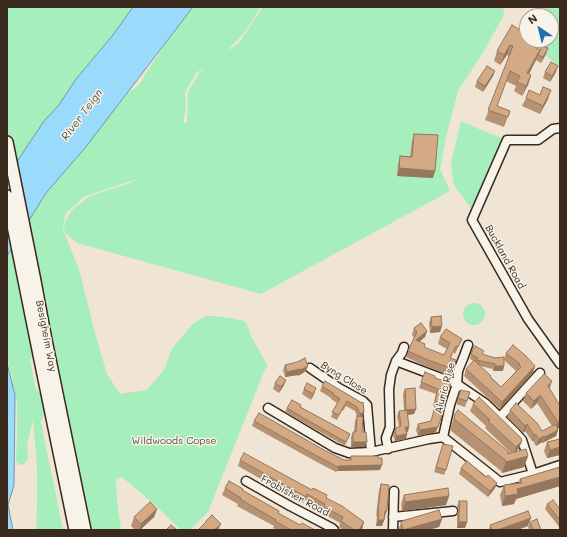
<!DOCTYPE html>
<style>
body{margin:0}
#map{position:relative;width:567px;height:537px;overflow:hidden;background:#f0e4d4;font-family:Mali,sans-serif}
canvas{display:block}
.frame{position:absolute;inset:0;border:8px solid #3b2a1e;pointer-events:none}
.north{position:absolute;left:519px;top:8px;width:40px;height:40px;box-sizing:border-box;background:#f7f3e8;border:1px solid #aca397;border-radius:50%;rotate:325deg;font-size:11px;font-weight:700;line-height:16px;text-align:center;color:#3b2a1e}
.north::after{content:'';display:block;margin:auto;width:14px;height:18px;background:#1f6fb2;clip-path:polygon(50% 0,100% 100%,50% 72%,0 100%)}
</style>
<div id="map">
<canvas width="567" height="537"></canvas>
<div class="frame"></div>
<div class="north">N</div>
</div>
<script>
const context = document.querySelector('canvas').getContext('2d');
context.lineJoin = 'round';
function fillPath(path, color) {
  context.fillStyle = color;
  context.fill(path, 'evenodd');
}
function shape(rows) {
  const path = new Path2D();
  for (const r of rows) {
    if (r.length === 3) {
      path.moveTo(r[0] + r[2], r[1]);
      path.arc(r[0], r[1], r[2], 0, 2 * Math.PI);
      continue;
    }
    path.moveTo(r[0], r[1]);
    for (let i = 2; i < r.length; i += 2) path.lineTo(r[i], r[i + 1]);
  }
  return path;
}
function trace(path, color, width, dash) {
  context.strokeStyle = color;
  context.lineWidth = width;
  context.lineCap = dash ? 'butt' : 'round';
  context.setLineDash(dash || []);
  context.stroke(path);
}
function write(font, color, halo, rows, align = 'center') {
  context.font = font + ' Mali,sans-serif';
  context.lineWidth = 3;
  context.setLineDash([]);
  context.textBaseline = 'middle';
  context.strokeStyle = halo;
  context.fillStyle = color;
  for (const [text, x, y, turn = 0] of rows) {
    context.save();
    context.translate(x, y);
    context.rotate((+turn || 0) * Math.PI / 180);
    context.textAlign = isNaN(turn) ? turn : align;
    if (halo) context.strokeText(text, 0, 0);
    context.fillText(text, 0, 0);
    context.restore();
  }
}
const green = shape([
 [7,7,133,7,113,35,76,79,59,105,44,121,20,157,7,180],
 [194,7,260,7,256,15,244,33,226,52,239,43,260,11,262,7,503,7,504,15,484,51,458,91,446,137,440,169,450,191,261,294,77,243,64,232,65,221,73,209,90,196,130,183,137,179,85,196,65,214,63,230,79,269,96,337,107,374,120,394,147,390,164,370,172,349,176,344,193,324,206,316,213,316,230,318,244,321,247,325,251,336,268,366,265,369,208,512,190,530,181,530,156,506,122,477,116,480,117,500,121,530,91,530,65,415,49,334,34,243,17,272,34,357,30,358,35,387,41,395,45,412,41,422,63,530,36,530,37,508,37,466,33,420,27,445,28,457,26,462,22,465,20,465,16,462,17,436,17,402,13,385,11,373,7,359,7,256,46,193,85,148,109,115,117,107,128,93,139,85,146,73,171,36,175,27,183,20],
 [204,68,199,73,188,92,187,121,185,124,183,121,186,109,185,93,196,73],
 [542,7,560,7,560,68,537,47,538,40,551,40,551,16,544,16,545,14],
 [461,121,488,133,507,140,473,211,454,185,451,163],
 [474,314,11]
]);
const water = shape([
 [133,7,193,7,85,148,46,193,7,256,7,180,20,157,44,121,59,105,76,79,113,35,133,7],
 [7,363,15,395,14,485,8,505,13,530,7,530,7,363]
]);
const minor = shape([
 [560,128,553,129,538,140,507,140,472,220,528,319,560,364],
 [396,361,457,384,485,403,515,432,522,440,533,474],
 [310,368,339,388,363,401,367,405,371,452],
 [268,408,335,448,349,453,371,452,429,439,443,437,500,482,533,474,560,465],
 [500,417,540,373],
 [443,437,450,405,457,384,458,371,464,356,468,345],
 [388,449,386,438,390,427,389,389,391,375,396,361,402,353,404,347],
 [246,481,290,506,332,528,334,530],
 [393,517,453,511],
 [393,530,394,491]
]);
const highway = shape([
 [7,142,35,281,46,340,85,530],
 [7,196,37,345,75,530]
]);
const wall = shape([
 [512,25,532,46,540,50,536,60,529,74,531,75,528,85,522,96,514,91,516,86,506,81,497,106,510,111,504,127,485,120,509,56,507,55,500,65,494,61,497,51],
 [546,54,541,63,536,60,538,55],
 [495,71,493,76,483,92,475,87,477,81],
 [545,72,556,72,550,82,543,78],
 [526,98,548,99,540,114,522,106],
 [414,134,433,178,397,176,398,164,400,156,410,157,412,141],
 [431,317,442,326,440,332,430,333,429,323],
 [414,328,427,331,425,337,420,341,424,347,444,355,447,349,438,344,440,337,462,339,455,354,453,352,451,358,453,369,451,376,425,366,406,357,414,338,412,335],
 [506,353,533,373,500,409,464,376,466,369,474,361,470,359,471,354,504,359],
 [504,360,516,371,501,387,491,377,491,376,480,366,493,369,493,371,503,371],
 [285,365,306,371,298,376,298,375,285,377,283,370],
 [425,372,435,378,451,383,446,398,443,396,441,404,436,432,418,436,416,430,418,424,431,421,435,406,433,406,436,394,419,388],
 [275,383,284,385,279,393,273,389],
 [322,386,362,403,362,432,365,447,351,447,351,437,353,432,354,432,355,421,357,416,355,411,346,406,343,411,342,410,337,420,331,417,337,403,331,399,331,398,320,391],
 [316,388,314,394,311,400,302,394,304,389],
 [405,389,416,409,414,414,408,415,408,432,407,432,406,439,395,441,393,435,396,428,399,427,397,416,399,411,404,411,403,394],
 [550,389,560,406,558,429,558,430,556,436,542,443,542,442,536,446,533,441,532,441,525,431,523,433,507,417,510,410,542,431,552,426,537,403,531,409,523,401,526,393],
 [461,390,467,401,465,407,456,404],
 [473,404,522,441,519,448,516,452,528,456,524,467,502,473,501,471,450,430,455,414,509,454,511,453,485,428,486,426,470,411],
 [300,407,350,434,345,446,306,424,285,412,287,408],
 [254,421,324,450,344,460,350,460,351,456,378,458,380,470,337,471,336,472,315,461,252,426],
 [560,439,560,455,547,458,544,451,547,442],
 [443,444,446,470,444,475,434,472],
 [240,460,326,498,364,522,362,529,361,530,343,530,339,527,340,523,322,513,323,510,305,500,303,503,238,466],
 [560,467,560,486,516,499,514,504,502,506,500,495,504,485,518,484,520,479],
 [461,468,486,477,497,483,495,488,488,497,459,474],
 [381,484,387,511,382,526,376,526,377,516,376,516,379,490],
 [225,488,242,490,279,511,278,513,300,525,315,530,277,530,273,528,274,526,237,506,238,504,222,495],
 [404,495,449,496,446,505,402,511,401,504],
 [459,501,467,522,465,528,457,528,457,515,458,510,457,506],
 [547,504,560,509,560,528,545,509],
 [157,509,154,517,140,530,135,530,131,526,134,517],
 [442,519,439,527,428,530,398,530,402,521],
 [530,522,541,530,529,530,528,527],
 [490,525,528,526,517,530,489,530]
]);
const shadedWall = shape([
 [510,45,507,55,500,65,504,55],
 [548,48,546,54,541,63,543,57],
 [540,50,536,60,524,83,527,73],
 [558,66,556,72,550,82,552,76],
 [495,71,493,76,483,92,485,86],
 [531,75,528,85,522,96,526,86],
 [551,90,548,99,540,114,543,106],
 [399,168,435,171,433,178,397,176],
 [442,326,440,332,430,333,432,327],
 [427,331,425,337,414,346,416,340],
 [308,366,306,371,298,376,300,370],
 [495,366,504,366,503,371,493,371],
 [535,366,533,373,500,409,502,402],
 [300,369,298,375,285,377,287,372],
 [286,380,284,385,279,393,281,387],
 [552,381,549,390,548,386],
 [316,388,314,394,311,400,313,394],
 [540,395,537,403,531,409,534,401],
 [416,409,414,414,404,415,406,410],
 [364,412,362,417,359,419,360,414],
 [560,421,560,427,555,431,558,422],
 [527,424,525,431,523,433,525,426],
 [405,427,409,427,408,432,404,432],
 [438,427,436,432,418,436,420,430],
 [558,430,556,436,542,443,545,437],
 [407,434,406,439,395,441,396,436],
 [535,434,533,441,532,441,534,435],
 [544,436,542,442,536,446,539,439],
 [522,441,519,448,513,455,516,447],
 [353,442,367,442,365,447,351,447],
 [560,447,560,455,547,458,550,450],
 [528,456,524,467,502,473,506,462],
 [382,465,380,470,337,471,339,466],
 [560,477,560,486,516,499,514,504,502,506,505,496,517,489],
 [497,483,495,488,488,497,490,491],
 [449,496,446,505,402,511,405,502],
 [157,509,154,517,140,530,139,530,141,524],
 [531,518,528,526,517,530,497,530],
 [442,519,439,527,428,530,403,530],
 [378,520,384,520,382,526,376,526],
 [364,522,362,529,361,530,359,530],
 [459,522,467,522,465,528,457,528],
 [221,524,218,530,214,530]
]);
const building = shape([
 [512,25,527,34,527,40,534,40,531,45,540,50,527,73,531,75,526,86,517,82,520,76,510,71,497,106,510,111,508,117,488,110,513,46,510,45,504,55,497,51,512,25],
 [542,46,548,48,543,57,538,55,542,46],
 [551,62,558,66,552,76,545,72,551,62],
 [487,66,495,71,485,86,477,81,487,66],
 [543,87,551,90,543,106,526,98,529,90,540,95,543,87],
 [414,134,438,135,435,171,399,168,400,156,412,157,414,134],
 [441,316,442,326,432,327,431,317,441,316],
 [421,323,427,331,416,340,425,344,424,347,444,355,450,343,440,337,446,329,462,339,458,347,456,346,450,358,456,360,453,369,428,360,408,351,417,332,414,328,421,323],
 [513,345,526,356,535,366,502,402,466,369,474,360,491,376,490,377,501,387,521,367,519,365,520,364,506,353,513,345],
 [475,346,484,351,482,354,495,358,504,357,504,366,495,366,495,364,476,360,478,358,471,354,475,346],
 [305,358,308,366,300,370,300,369,287,372,285,365,297,362,305,358],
 [425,372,435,376,435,378,451,383,448,392,445,391,441,403,435,401,438,389,421,382,425,372],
 [544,374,552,381,548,386,560,406,560,421,558,422,540,395,534,401,526,393,544,374],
 [280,376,286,380,281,387,275,383,280,376],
 [325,381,362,403,363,402,364,412,360,414,357,407,347,401,344,406,339,415,332,412,340,399,333,394,333,393,322,386,325,381],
 [307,383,316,388,313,394,304,389,307,383],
 [415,388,416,409,406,410,405,389,415,388],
 [461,390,470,392,467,401,458,398,461,390],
 [479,397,521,438,522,441,516,447,488,421,490,420,473,404,479,397],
 [292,400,301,405,300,407,350,434,346,442,307,420,287,408,292,400],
 [436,403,445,406,438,427,420,430,418,424,431,421,436,403],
 [516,403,537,423,542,431,556,424,558,430,545,437,544,436,539,439,535,434,534,435,527,424,525,426,510,410,516,403],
 [407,410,409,427,405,427,407,434,396,436,395,430,396,428,401,426,399,411,407,410],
 [458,410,509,452,507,454,526,449,528,456,506,462,505,460,454,419,455,414,458,410],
 [259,413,324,450,344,460,351,460,351,456,378,456,378,458,382,458,382,465,339,466,338,467,317,456,254,421,259,413],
 [357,416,363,417,362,432,366,432,367,442,353,442,353,432,356,432,357,416],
 [560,439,560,447,550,450,547,442,560,439],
 [443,444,453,446,446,470,436,467,443,444],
 [244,453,312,490,313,488,327,495,326,498,342,506,364,522,359,530,354,530,341,521,343,517,324,507,325,504,307,494,306,497,240,460,244,453],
 [467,461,486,477,488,475,497,483,490,491,461,468,467,461],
 [560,467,560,477,517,489,518,494,505,496,504,485,522,483,520,479,560,467],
 [229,481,243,489,242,490,279,511,278,513,300,525,302,523,315,530,297,530,296,529,295,530,291,530,275,521,276,520,240,499,241,498,225,488,229,481],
 [381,484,389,485,387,511,385,511,384,520,378,520,379,511,378,511,381,484],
 [448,488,449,496,405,502,404,495,448,488],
 [553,500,560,509,560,520,547,504,553,500],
 [459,501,467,501,467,522,459,522,459,510,460,505,459,501],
 [150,502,157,509,141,524,134,517,150,502],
 [439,510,442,519,403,530,401,523,402,521,439,510],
 [528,511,531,518,497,530,492,530,490,525,528,511],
 [212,515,221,524,214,530,198,530,206,522,206,521,212,515],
 [537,519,541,530,533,530,530,522,537,519],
 [171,525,177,530,166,530,171,525]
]);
const streetNames = [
 ["Buckland Road",505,257,61],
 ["Besigheim Way",46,336,79],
 ["Byng Close",344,378,32],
 ["Aluric Rise",445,388,-75],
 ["Frobisher Road",295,496,28]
];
const parkNames = [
 ["Wildwoods Copse",174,441]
];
const waterNames = [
 ["River Teign",82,115,-53]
];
fillPath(green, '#a6eebb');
fillPath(water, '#9adbfc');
trace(water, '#7494a3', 1);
trace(minor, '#3b2a1e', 11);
trace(highway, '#3b2a1e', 14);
trace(minor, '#f7f3e8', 8);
trace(highway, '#f7f3e8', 11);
fillPath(wall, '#b69272');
fillPath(shadedWall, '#94775d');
fillPath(building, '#d4aa85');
trace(building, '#94775d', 1);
write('10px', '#3b2a1e', '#f7f3e8', streetNames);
write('10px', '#50513d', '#f7f3e8', parkNames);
write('italic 11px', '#535656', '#f7f3e8', waterNames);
</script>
